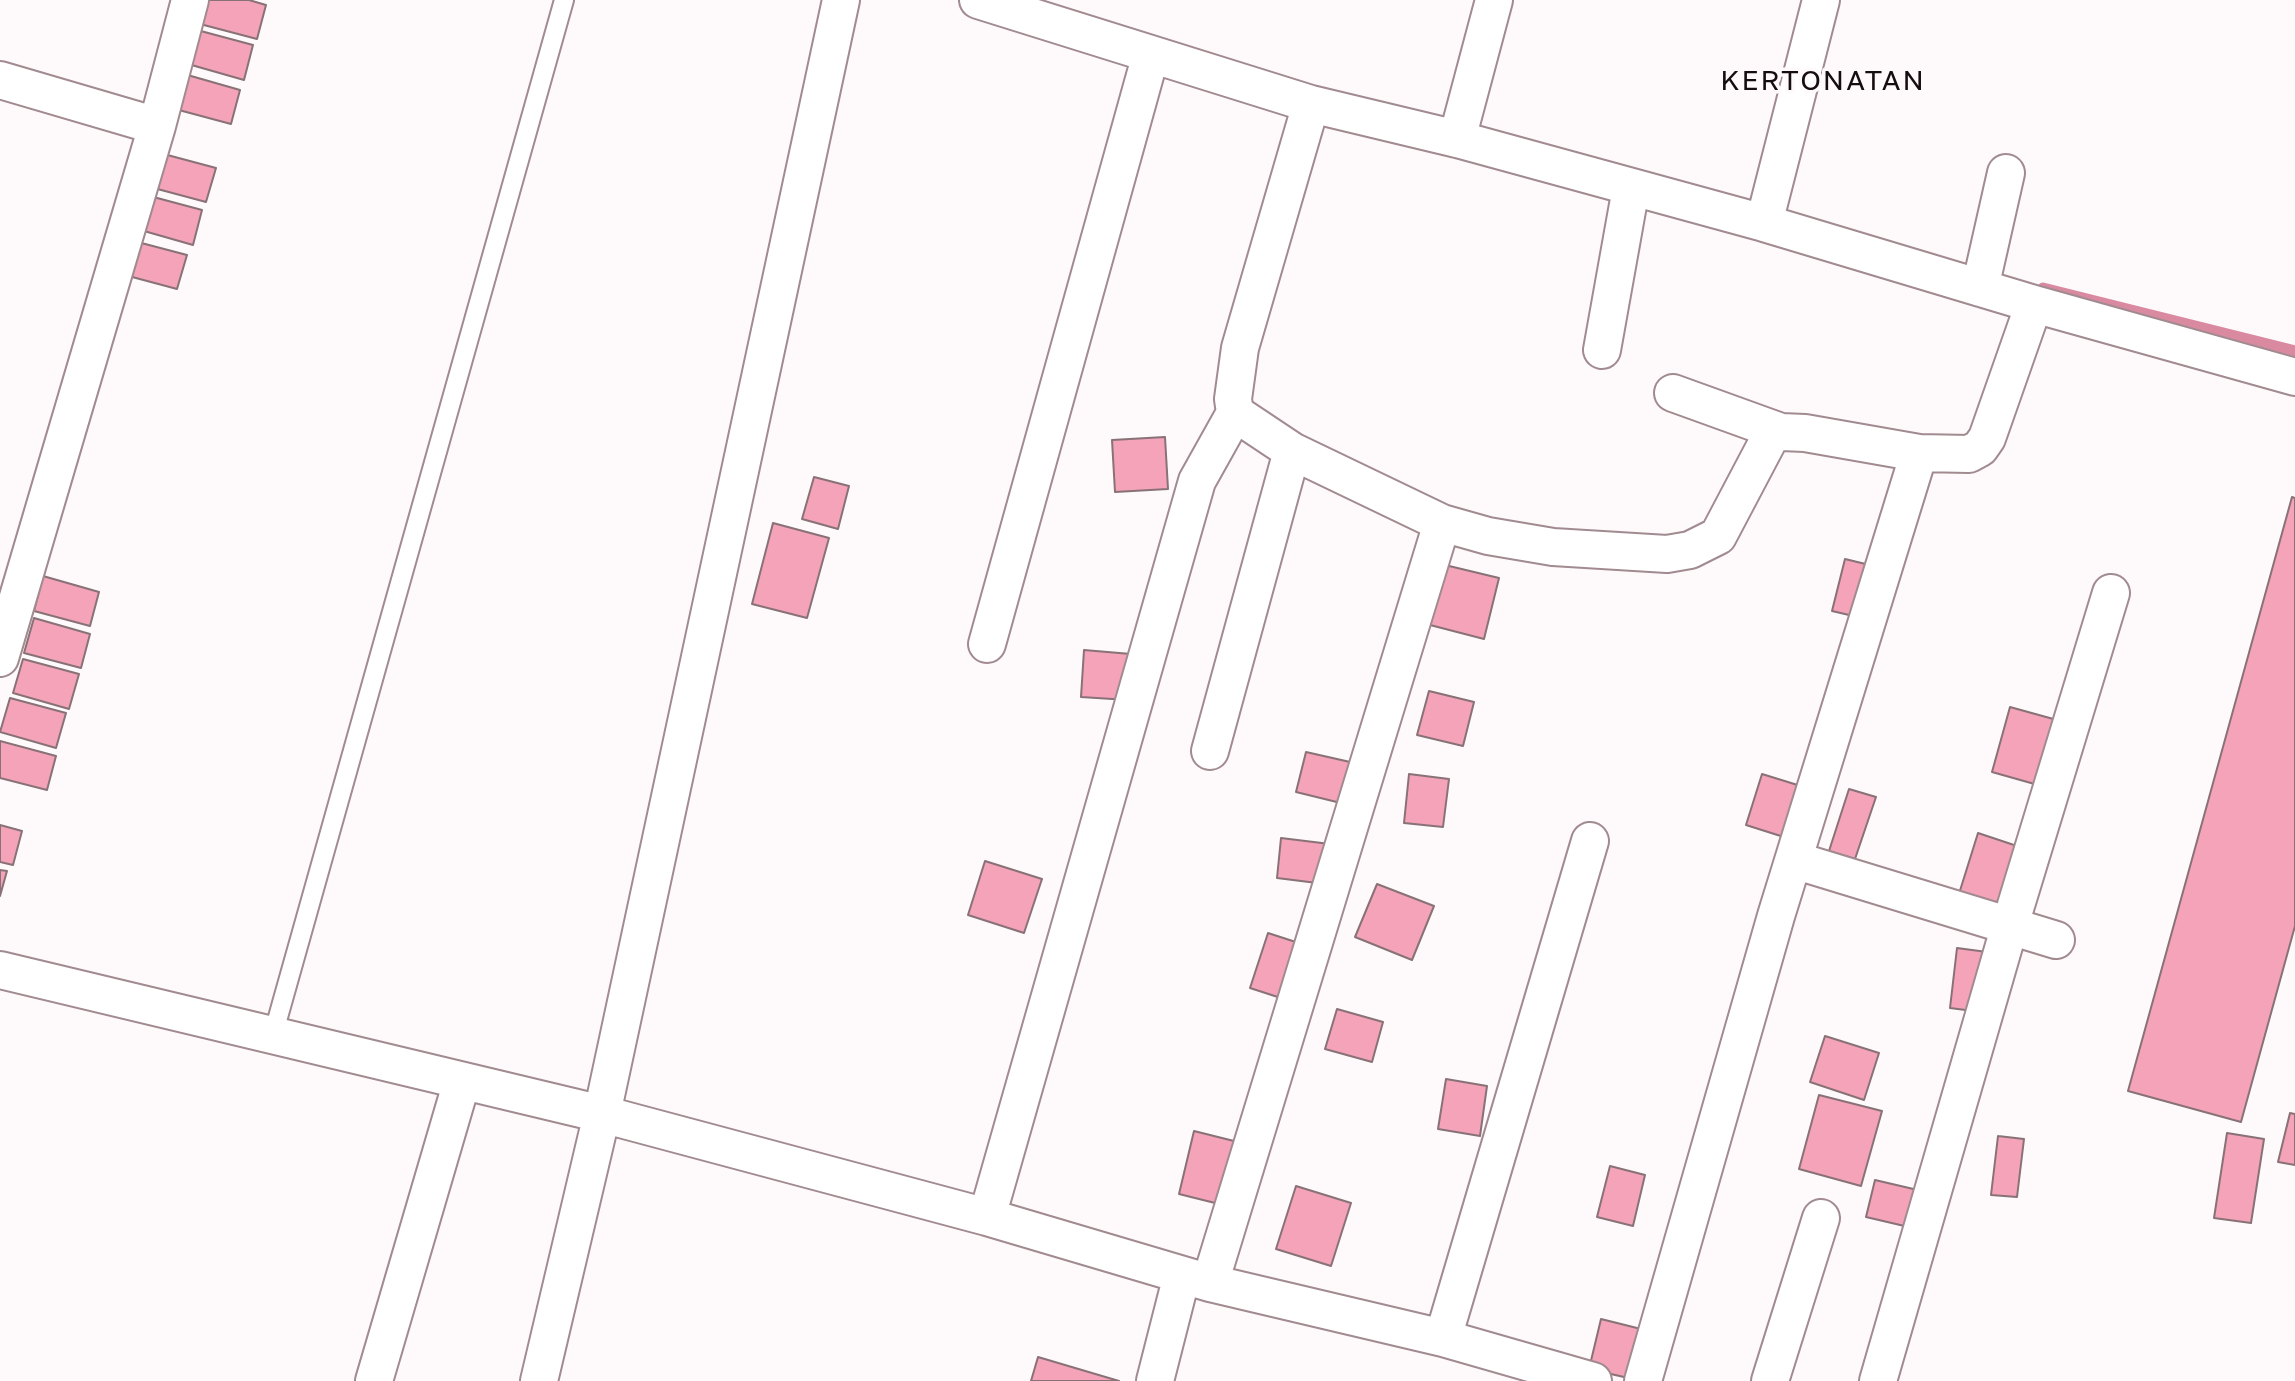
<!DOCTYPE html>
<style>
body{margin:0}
canvas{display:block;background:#fef9fa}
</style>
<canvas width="2295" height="1381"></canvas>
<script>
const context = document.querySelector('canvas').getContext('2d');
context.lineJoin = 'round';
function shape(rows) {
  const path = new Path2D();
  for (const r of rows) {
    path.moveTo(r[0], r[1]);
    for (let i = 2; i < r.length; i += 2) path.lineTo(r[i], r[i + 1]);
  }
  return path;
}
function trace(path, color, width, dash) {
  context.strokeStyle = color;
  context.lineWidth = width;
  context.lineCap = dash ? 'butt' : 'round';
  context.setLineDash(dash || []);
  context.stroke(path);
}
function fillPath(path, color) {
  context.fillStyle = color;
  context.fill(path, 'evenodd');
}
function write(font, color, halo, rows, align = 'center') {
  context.font = font + ' "Golos Text",sans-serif';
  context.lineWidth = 7;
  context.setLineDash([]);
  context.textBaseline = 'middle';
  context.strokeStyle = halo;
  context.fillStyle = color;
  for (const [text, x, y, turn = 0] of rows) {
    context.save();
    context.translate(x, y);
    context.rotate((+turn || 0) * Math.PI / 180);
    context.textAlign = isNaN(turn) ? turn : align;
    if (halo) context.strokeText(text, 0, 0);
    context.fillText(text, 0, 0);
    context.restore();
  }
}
const stream = shape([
 [2043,288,2295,351]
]);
const building = shape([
 [207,0,249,0,266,5,257,39,200,24,207,0],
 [197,30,253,45,244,80,188,64,197,30],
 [184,74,240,90,231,124,175,109,184,74],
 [160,153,216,168,206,202,150,187,160,153],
 [146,195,202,210,193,245,137,229,146,195],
 [130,240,187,255,177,289,121,274,130,240],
 [1165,437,1168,489,1115,492,1112,440,1165,437],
 [814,477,849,486,838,529,802,519,814,477],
 [2292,497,2295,498,2295,926,2241,1122,2128,1091,2292,497],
 [773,523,829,538,807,618,752,604,773,523],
 [1845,559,1878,567,1866,619,1832,611,1845,559],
 [1445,565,1499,578,1484,639,1430,625,1445,565],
 [43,576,99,592,90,626,34,611,43,576],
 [34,618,90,634,81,668,24,653,34,618],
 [1084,650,1131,654,1128,700,1081,697,1084,650],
 [23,659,79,674,69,709,13,693,23,659],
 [1429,691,1474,702,1463,746,1417,735,1429,691],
 [10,698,66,713,56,748,0,732,10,698],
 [2010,707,2057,720,2038,785,1992,772,2010,707],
 [0,741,56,756,47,790,0,778,0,741],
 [1306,752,1359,764,1349,805,1296,792,1306,752],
 [1409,774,1449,779,1443,827,1404,823,1409,774],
 [1762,774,1804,787,1787,838,1746,825,1762,774],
 [1849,789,1876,797,1855,859,1829,851,1849,789],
 [0,825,22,831,13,865,0,862,0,825],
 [1978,833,2023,848,2003,911,1958,897,1978,833],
 [1281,838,1330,844,1325,884,1277,878,1281,838],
 [985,861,1042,879,1024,933,968,915,985,861],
 [0,870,7,871,0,896,0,870],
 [1377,884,1434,906,1412,960,1355,937,1377,884],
 [1268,933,1305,945,1287,1000,1250,988,1268,933],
 [1957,948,1987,952,1981,1012,1950,1008,1957,948],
 [1337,1009,1383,1022,1372,1062,1325,1049,1337,1009],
 [1825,1036,1879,1053,1864,1100,1810,1082,1825,1036],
 [1446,1079,1487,1086,1480,1136,1438,1129,1446,1079],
 [1819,1095,1882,1111,1861,1186,1799,1169,1819,1095],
 [2290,1113,2295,1114,2295,1165,2278,1162,2290,1113],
 [1194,1131,1242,1143,1227,1206,1179,1194,1194,1131],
 [2227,1133,2264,1139,2251,1223,2214,1218,2227,1133],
 [1998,1136,2024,1139,2017,1197,1991,1195,1998,1136],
 [1610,1166,1645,1175,1633,1226,1597,1217,1610,1166],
 [1875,1180,1922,1191,1913,1228,1866,1217,1875,1180],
 [1296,1186,1351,1203,1331,1266,1276,1249,1296,1186],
 [1601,1319,1649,1331,1637,1380,1589,1369,1601,1319],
 [1038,1357,1119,1381,1031,1381,1038,1357]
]);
const service = shape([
 [273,1035,564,0]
]);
const minor = shape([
 [978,0,1311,104,1457,139,1764,223,2034,304,2295,377],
 [0,80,157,126],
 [1457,139,1494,0],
 [1764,223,1821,0],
 [1980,288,2006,173],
 [1602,350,1631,188],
 [1673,393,1781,432],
 [1442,523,1488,536,1553,547,1667,554,1690,550,1718,536,1767,443,1772,435,1781,432,1805,433,1919,453,1969,454,1980,448,1987,438,2034,304],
 [987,644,1151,54],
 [0,658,157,126,190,0],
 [1210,751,1292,451],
 [1794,860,2056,940],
 [0,970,602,1114,987,1217,1210,1283,1443,1338,1593,1381],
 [987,1217,1197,481,1235,413],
 [1210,1283,1442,523,1292,451,1235,413,1233,399,1240,348,1311,104],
 [1443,1338,1590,841],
 [374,1381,462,1081],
 [539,1381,602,1114,841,0],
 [1155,1381,1182,1275],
 [1643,1381,1776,916,1919,453],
 [1770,1381,1821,1218],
 [1878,1381,2010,925,2111,593]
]);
const quarterNames = [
 ["KERTONATAN",1823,81]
];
trace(stream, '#d98aa0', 11);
fillPath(building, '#f4a3b9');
trace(building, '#887277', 2);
trace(service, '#a18b90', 22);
trace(minor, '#a18b90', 40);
trace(service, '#fff', 18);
trace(minor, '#fff', 36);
context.letterSpacing = '2px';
write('28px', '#150d0f', '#fef9fa', quarterNames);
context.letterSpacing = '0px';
</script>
